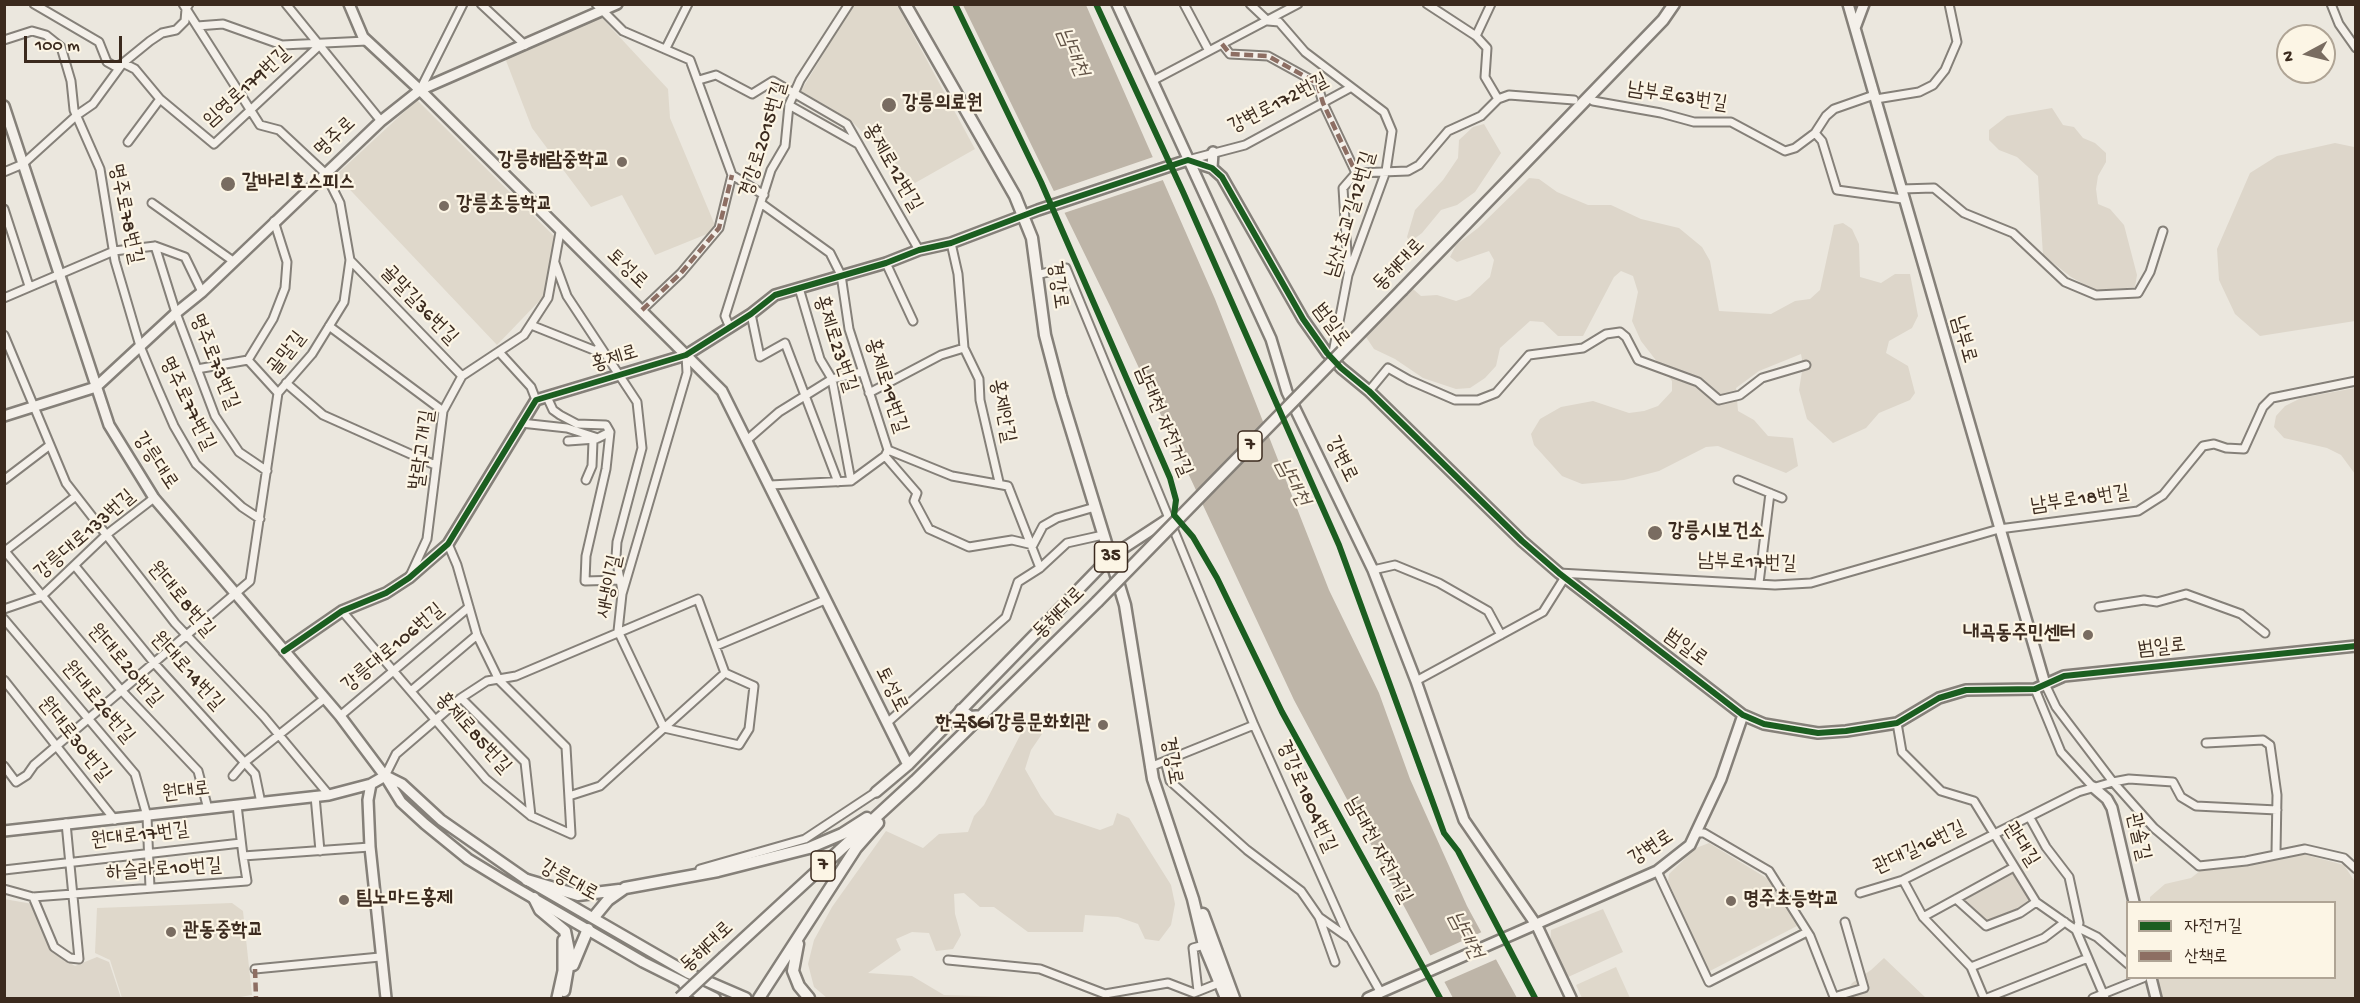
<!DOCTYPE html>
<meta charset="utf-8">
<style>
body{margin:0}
#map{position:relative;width:2360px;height:1003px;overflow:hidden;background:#ebe7de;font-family:"Gochi Hand","Poor Story",sans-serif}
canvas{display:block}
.frame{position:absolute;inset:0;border:6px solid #3b2a1e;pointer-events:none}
.legend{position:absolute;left:2126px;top:901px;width:210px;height:78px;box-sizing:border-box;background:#fcf5e5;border:2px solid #afa495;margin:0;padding:8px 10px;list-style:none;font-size:18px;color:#3b2a1e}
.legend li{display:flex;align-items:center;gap:12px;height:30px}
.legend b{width:30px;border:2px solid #afa495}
.north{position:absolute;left:2276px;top:24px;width:60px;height:60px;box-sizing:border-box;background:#fcf5e5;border:2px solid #afa495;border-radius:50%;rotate:263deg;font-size:16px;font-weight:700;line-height:24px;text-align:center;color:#3b2a1e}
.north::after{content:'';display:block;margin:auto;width:21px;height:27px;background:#796c61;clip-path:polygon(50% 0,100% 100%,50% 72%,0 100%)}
.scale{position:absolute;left:24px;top:36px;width:98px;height:27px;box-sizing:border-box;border:3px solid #3b2a1e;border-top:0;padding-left:8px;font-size:18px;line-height:21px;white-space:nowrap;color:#3b2a1e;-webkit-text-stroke:4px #fcf5e5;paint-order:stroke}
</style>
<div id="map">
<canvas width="2360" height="1003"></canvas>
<div class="frame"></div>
<ul class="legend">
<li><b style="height:8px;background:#1b5e20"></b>자전거길</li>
<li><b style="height:8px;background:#8d6e63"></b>산책로</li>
</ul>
<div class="north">N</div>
<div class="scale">100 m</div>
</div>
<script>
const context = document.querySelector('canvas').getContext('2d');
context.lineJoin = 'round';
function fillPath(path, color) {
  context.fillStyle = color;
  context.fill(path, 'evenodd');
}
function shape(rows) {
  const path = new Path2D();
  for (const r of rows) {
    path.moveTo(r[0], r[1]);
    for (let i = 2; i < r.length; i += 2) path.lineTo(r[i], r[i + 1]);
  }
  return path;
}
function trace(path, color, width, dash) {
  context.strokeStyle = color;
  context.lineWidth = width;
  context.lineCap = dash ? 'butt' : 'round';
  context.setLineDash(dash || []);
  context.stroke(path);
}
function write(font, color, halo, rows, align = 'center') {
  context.font = font + ' "Gochi Hand","Poor Story",sans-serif';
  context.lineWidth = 4.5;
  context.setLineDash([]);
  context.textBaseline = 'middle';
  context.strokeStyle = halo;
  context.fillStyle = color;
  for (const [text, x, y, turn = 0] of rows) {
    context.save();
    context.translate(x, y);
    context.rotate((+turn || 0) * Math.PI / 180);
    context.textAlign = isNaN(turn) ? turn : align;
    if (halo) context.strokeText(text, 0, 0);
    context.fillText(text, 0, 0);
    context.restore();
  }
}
const built = shape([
 [853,5,897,5,975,149,915,183,850,120,801,91],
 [600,16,668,89,670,118,717,230,655,255,622,195,591,207,532,128,505,58],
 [417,100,555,237,546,294,497,345,336,175],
 [1709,843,1773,882,1798,919,1797,926,1708,972,1668,881,1669,874,1696,848],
 [2303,854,2344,865,2355,882,2355,998,2162,998,2157,978,2334,978,2334,902,2150,902,2150,897,2165,884,2191,878,2204,868,2215,864,2232,866],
 [232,903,243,911,252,995,234,998,122,998,110,960,95,953,97,908],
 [1616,967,1630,998,1582,998,1576,985]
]);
const green = shape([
 [2052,108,2063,125,2074,127,2083,138,2095,143,2106,153,2106,162,2098,176,2096,189,2098,204,2110,209,2124,225,2137,275,2135,287,2096,291,2071,277,2043,255,2038,176,2017,157,1999,150,1989,140,1989,130,2007,116],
 [1484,124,1501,153,1475,192,1457,205,1441,210,1422,233,1410,242,1407,237,1415,210,1443,180,1458,158,1459,140,1473,127],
 [2335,143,2354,147,2355,154,2355,321,2260,336,2235,314,2219,280,2217,249,2250,173,2277,156],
 [1529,178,1539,179,1557,192,1588,205,1611,205,1641,219,1679,228,1702,247,1710,261,1719,311,1771,314,1795,301,1810,299,1820,290,1834,225,1843,223,1852,229,1859,244,1860,277,1881,283,1895,274,1910,274,1918,316,1912,328,1889,341,1886,353,1908,366,1915,393,1910,400,1879,413,1866,428,1833,443,1807,419,1799,390,1803,365,1801,354,1759,371,1736,388,1738,411,1754,420,1768,436,1793,438,1798,466,1786,473,1718,446,1706,447,1659,471,1624,480,1582,484,1562,476,1534,445,1531,434,1540,419,1561,407,1593,401,1629,413,1644,411,1658,406,1672,391,1672,381,1641,341,1632,321,1638,292,1633,276,1621,271,1614,277,1583,336,1558,336,1543,322,1530,321,1500,348,1496,366,1485,378,1470,388,1456,389,1423,378,1395,359,1374,349,1366,337,1413,289,1421,296,1437,295,1456,301,1470,296,1490,277,1494,260,1489,251,1457,262,1450,257,1456,245,1478,228],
 [2355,388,2355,474,2341,455,2327,448,2284,438,2274,427,2276,416,2285,406,2301,398],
 [1028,720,1040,723,1042,734,1031,750,1025,769,1041,797,1055,815,1100,830,1113,825,1117,813,1129,818,1171,885,1175,904,1171,925,1159,941,1145,939,1138,924,1118,917,1085,915,1083,932,1028,932,994,907,980,907,964,893,954,894,955,914,961,935,953,949,936,951,929,933,912,932,896,939,901,950,868,973,912,976,944,995,1041,998,827,998,814,987,808,964,814,940,832,907,886,831,923,848,939,834,968,832,974,816,984,805],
 [2014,867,2036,902,1986,926,1956,899],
 [4,899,33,904,50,950,75,966,97,957,109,962,121,998,5,998],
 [1603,909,1623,952,1566,978,1550,945,1551,930],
 [1884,958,1926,998,1843,998,1852,983,1871,970]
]);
const water = shape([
 [963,5,1086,5,1215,299,1329,590,1379,693,1410,779,1467,906,1517,998,1453,998,1294,700,1110,306]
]);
const pier = shape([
 [1156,156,1166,179,1061,214,1051,192],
 [1484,931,1499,958,1442,983,1427,957]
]);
const street = shape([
 [34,4,99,42,107,62,116,67,123,63,135,69,160,99,214,144,320,45],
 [286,4,381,121],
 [481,4,525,45],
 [596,4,623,31,690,60,732,175,764,195],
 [1184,4,1209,51],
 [1250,4,1268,21,1279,22,1305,52,1384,112,1392,131,1386,171,1348,275,1332,358],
 [1427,4,1476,36,1487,48,1485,77,1498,99],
 [2331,4,2339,24,2356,48],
 [197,26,223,24,282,45,367,41],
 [1476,36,1491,4],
 [4,40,32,31,46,35,61,47,71,81,74,110,100,169,115,261,140,346,157,387,174,426,196,464,242,507,260,519],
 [1222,44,1230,54,1268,56,1317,83,1323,103,1356,173],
 [666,48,688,4],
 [699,80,716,75,752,94,773,81,847,124,919,250],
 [1154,80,1298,4],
 [420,90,463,4],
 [1876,99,1919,92,1933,85,1945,70,1957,42,1949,4],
 [1593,101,1661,113,1694,122,1731,122,1785,151,1795,148,1815,133,1826,116,1834,109,1874,95],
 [789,105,858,144],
 [1815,133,1822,141,1837,190,1903,199],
 [128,142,160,99],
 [1188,160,1245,145,1350,88],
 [4,172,23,164,77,115,93,104,123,63,150,41,162,33,176,30,185,21,186,9,189,4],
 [1901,189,1934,188,1964,213,2013,233,2065,282,2096,295,2138,293,2150,272,2163,231],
 [152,203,233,261],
 [762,204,830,253,841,275,849,329,888,450,885,456,851,481,770,485],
 [4,209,29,286],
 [155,246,176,313,215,416,239,452,267,471],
 [350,260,462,376],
 [555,263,567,296,637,402,642,448,617,542,616,557,622,591],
 [886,263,913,321],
 [1348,270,1343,188,1356,173,1408,171,1419,165,1448,131,1481,116,1498,99,1509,95,1574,100],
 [1036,275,1066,268,1254,725,1346,931,1381,993],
 [799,288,820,359,832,379,851,481],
 [4,298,114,251,155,246,185,257,202,292],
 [642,310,681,273,719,228,732,175],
 [751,314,760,357,785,343,838,482],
 [531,325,596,351,599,347],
 [329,326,443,411],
 [730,328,725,316,771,170,785,146,789,105,800,80,849,4],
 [4,335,66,483,175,623,264,717,329,795],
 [964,348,979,379,980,400,999,482],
 [500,353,531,387,536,400],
 [248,360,278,393],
 [197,369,248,360,273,319,285,288,287,262,274,221],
 [286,383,323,415,435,465],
 [1369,391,1388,368,1409,380,1455,400,1478,400,1496,393,1529,355,1583,348,1606,334,1620,332,1626,337,1638,360,1698,382,1719,400,1740,395,1762,378,1806,365],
 [869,393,941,355,964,348,958,274,951,243],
 [547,397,553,410,560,415,577,424,606,425,610,432,606,469,586,556,585,581,620,580],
 [521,423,567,428,598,438,610,432],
 [747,440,779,412,832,379,862,372],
 [568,441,596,439],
 [888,450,952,476,1008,486,1040,568],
 [885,456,917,493,914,501,929,529,969,547,1012,540,1033,545,1043,526,1057,518,1095,507],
 [4,480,50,445],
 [586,480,592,466,593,441],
 [1738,480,1782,498],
 [4,550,121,690,198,771,208,809],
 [5,551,76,496],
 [75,566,155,664,255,774,261,803],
 [1373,570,1395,565,1439,583,1488,611,1501,635],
 [1559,573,1775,585,1811,583,1999,529,2138,511,2163,495,2203,446,2214,444,2226,448,2244,449,2263,407,2272,398,2356,381],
 [410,576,427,539,443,411,462,376,524,335,548,298,560,232],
 [1759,583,1770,493],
 [2099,607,2144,600,2157,602,2186,594,2241,614,2265,633],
 [4,609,42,596,106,535,154,498],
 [342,611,486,779,531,816,571,834,566,747,499,680,477,635,457,565,448,544],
 [4,619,135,774,147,816,150,888],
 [716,646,825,600],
 [4,680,115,820],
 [1416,681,1543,612,1565,577],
 [2045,684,2056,707,2113,782,2154,828,2199,866,2246,861,2305,849,2344,858,2356,869],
 [2035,689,2061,752,2093,787],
 [411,691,477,635],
 [461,698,525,762,531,816],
 [340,716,469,607],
 [887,723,1006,617,1018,582,1040,568,1067,543,1103,535],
 [1897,723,1902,752,1941,791,1974,801,2036,902,2076,930,2105,998],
 [2206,743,2263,740,2270,745,2277,795,2276,853],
 [1165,761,1170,781,1247,850,1301,891,1319,917,1335,962],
 [4,766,16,782,27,775,34,765,250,581,278,393,312,354,344,302,350,260,340,203,325,173,279,130,260,125,183,4],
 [1150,767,1254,725],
 [233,776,245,762,325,698],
 [385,776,396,754,461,698,487,681,516,676,698,599,725,673],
 [315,796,320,851],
 [569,796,600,786,664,728,725,673,754,686,749,729,739,745,664,728,618,631,622,594,687,373,686,355],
 [237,805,243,856],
 [2030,818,2046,847,2069,877,2079,923,2076,930],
 [1695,833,1704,833,1769,871,1810,936,1834,997,1864,988,1845,922],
 [700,869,805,839,876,792],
 [4,870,241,843],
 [1657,871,1709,982,1807,932],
 [1903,880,1923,917,1971,967,1984,998],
 [4,889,33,897,247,881,243,856,370,847],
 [1860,893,1903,880,2078,792,2113,782,2129,779,2173,782,2181,797,2196,806,2277,810],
 [33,897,54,947,70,958,79,959,66,823],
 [1956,899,1986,926,2020,913,2036,902],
 [1319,917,1349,938],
 [1923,917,2014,867],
 [2077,927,2097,937,2128,964],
 [948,960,1040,969,1105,994,1168,983,1194,993,1219,983],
 [1971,967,2044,938,2065,922],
 [255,969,380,957],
 [1198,991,1193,948,1204,945],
 [1987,998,2088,958],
 [2093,998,2143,978]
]);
const secondary = shape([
 [349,4,363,37,420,90,722,391,908,765],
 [1117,4,1271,339,1287,392,1373,570,1416,681,1464,820,1537,926,1571,998],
 [1848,4,2045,684],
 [1855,28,1864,4],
 [4,106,109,425,154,498,340,716,385,776,401,802,425,824,468,859,504,881,643,962,715,998],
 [1212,168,1213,152],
 [4,416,96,387,176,313,202,292,381,121,420,90,617,4],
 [284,651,342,611,386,593,409,578,448,544,536,400,686,355,751,314,775,295,886,263,919,250,951,243,1038,210,1188,160,1212,168,1222,177,1303,319,1327,353,1341,368,1369,391,1522,541,1559,573,1743,715,1764,724,1818,733,1846,731,1897,723,1939,698,1966,690,2035,689,2064,676,2356,646],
 [385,776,371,784,368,800,370,847,386,998],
 [388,777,402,784,441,820,527,880,688,973,746,998],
 [2093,787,2107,799,2112,808,2134,902],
 [876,792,908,765,1110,557,1168,519],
 [4,831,329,795,371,784],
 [2151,978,2156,998],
 [557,998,563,971,563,940],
 [1368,998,1657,871,1690,845,1721,779,1743,715]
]);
const primary = shape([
 [905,4,1015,196,1032,238,1045,335,1061,396,1125,605,1153,779,1193,899,1204,945,1226,998],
 [1402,290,1663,20,1674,4],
 [961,710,970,717,983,716],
 [527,880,578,895,619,890],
 [534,898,540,910,565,931,570,956,564,991],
 [1203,914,1234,998],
 [594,917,608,900,625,888,718,871,809,848,842,834,867,818],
 [798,944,793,971,799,986,809,998],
 [724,957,915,781,1097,602],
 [573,965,588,929],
 [684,984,706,998],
 [759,998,856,848,878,823]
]);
const primaryBridge = shape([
 [1097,602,1402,290],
 [680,998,724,957]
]);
const quiet = shape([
 [1222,44,1230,54,1268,56,1317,83,1323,103,1356,173],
 [642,310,681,273,719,228,732,175],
 [255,969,256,998]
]);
const cycleway = shape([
 [955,4,1041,182,1170,478,1176,500,1174,515,1193,537,1217,578,1282,712,1440,998],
 [1096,4,1183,192,1339,545,1444,833,1458,851,1535,998],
 [284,651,342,611,386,593,409,578,448,544,536,400,686,355,751,314,775,295,886,263,919,250,951,243,1038,210,1188,160,1212,168,1222,177,1303,319,1327,353,1341,368,1369,391,1522,541,1559,573,1743,715,1764,724,1818,733,1846,731,1897,723,1939,698,1966,690,2035,689,2064,676,2356,646]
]);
const markers = [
 [889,105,8,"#796c61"],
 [622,162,6,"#796c61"],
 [228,184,8,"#796c61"],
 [444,206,6,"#796c61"],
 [1655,533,8,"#796c61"],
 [2088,635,6,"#796c61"],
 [1103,725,6,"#796c61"],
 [344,900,6,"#796c61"],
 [1731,901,6,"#796c61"],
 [171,932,6,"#796c61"]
];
const shields = [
 [1250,446,24],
 [1111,557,33],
 [823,866,24]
];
const shieldNames = [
 ["7",1250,446],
 ["35",1111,557],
 ["7",823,866]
];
const streetNames = [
 ["임영로179번길",248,88,-42],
 ["남부로63번길",1677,98,9],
 ["강변로172번길",1279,105,-27],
 ["명주로",336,138,-43],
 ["경강로2015번길",765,140,-73],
 ["홍제로12번길",891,168,60],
 ["명주로78번길",124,214,78],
 ["남산초교길12번길",1352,215,-73],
 ["동해대로",1400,266,-46],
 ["토성로",626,270,44],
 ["경강로",1056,285,82],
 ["골말길36번길",418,306,46],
 ["범일로",1330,326,54],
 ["남부로",1962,340,74],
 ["홍제로23번길",834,344,72],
 ["골말길",288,354,-52],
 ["홍제로",615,360,-17],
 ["명주로73번길",213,362,68],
 ["홍제로19번길",885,386,72],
 ["명주로77번길",186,404,64],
 ["홍제안길",1001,411,79],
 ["남대천 자전거길",1162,422,67],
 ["발락고개길",424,450,-82],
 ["강변로",1340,460,64],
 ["강릉대로",154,462,56],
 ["남부로18번길",2080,501,-8],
 ["강릉대로133번길",86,536,-41],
 ["남부로17번길",1747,564,2],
 ["새냉이길",611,587,-78],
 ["원대로8번길",180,600,50],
 ["동해대로",1060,614,-45],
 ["강릉대로106번길",394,649,-40],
 ["범일로",1685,649,36],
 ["범일로",2162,649,-6],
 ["원대로20번길",124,666,49],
 ["원대로14번길",186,672,48],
 ["토성로",890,690,63],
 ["원대로26번길",97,703,50],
 ["홍제로85번길",472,734,48],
 ["원대로30번길",73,740,51],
 ["경강로",1170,761,80],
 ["원대로",186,793,-7],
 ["경강로1804번길",1305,797,66],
 ["원대로17번길",140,837,-7],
 ["관솔길",2137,837,77],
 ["관대길",2020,845,58],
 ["강변로",1652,849,-33],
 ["관대길16번길",1920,849,-25],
 ["남대천 자전거길",1377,851,61],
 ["하슬라로10번길",164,871,-4],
 ["강릉대로",568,882,29],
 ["동해대로",708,948,-43]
];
const poiNames = [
 ["강릉의료원",902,105],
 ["강릉해람중학교",610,162,"right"],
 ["갈바리호스피스",242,184],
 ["강릉초등학교",456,206],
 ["강릉시보건소",1668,533],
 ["내곡동주민센터",2076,635,"right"],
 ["한국SGI강릉문화회관",1091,725,"right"],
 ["팀노마드홍제",356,900],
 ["명주초등학교",1743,901],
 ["관동중학교",183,932]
];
const waterNames = [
 ["남대천",1071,53,67],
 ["남대천",1291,483,62],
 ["남대천",1464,936,62]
];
fillPath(built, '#dfd8cb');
fillPath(green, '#ddd6ca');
fillPath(water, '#beb5a8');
fillPath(pier, '#ebe7de');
trace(street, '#858079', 11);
trace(secondary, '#858079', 14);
trace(primary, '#858079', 15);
trace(street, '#f4f0ea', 7);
trace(secondary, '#f4f0ea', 9);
trace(primary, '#f4f0ea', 10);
trace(primaryBridge, '#858079', 15, []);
trace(primaryBridge, '#f4f0ea', 10);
trace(quiet, '#8d6e63', 4.5, [9, 4.5]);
trace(cycleway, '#1b5e20', 6);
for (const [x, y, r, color] of markers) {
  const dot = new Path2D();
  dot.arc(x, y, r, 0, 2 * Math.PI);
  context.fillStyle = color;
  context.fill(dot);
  trace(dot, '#fcf5e5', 2);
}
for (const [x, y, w] of shields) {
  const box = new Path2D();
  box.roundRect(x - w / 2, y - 15, w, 30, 4.5);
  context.fillStyle = '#fcf5e5';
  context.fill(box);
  trace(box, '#3b2a1e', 1.5);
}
write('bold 18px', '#3b2a1e', null, shieldNames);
write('20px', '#3b2a1e', '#fcf5e5', streetNames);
write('bold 20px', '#3b2a1e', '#fcf5e5', poiNames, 'left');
write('italic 21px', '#625346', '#fcf5e5', waterNames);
</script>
